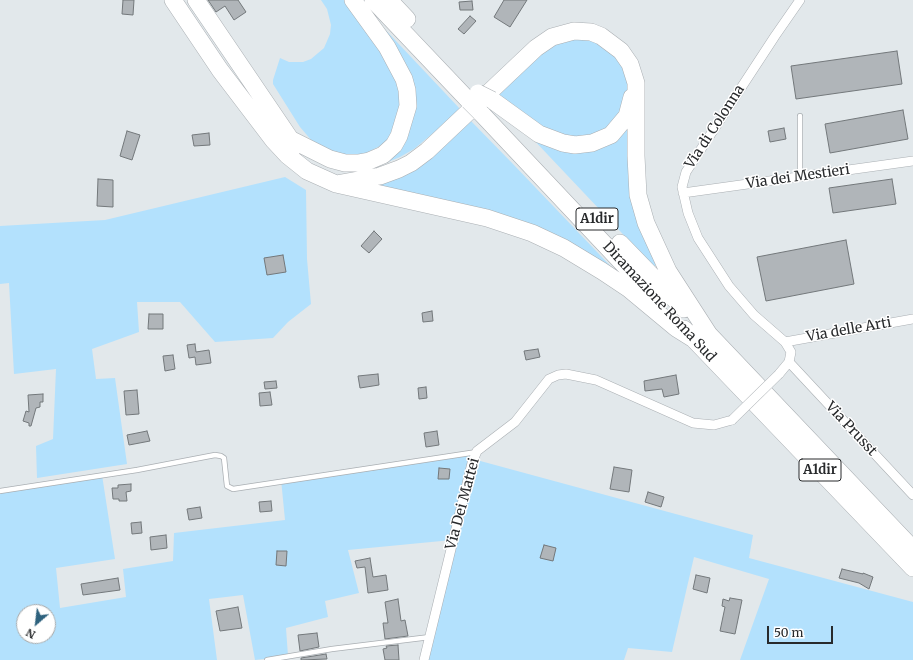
<!DOCTYPE html>
<style>
body{margin:0}
#map{position:relative;width:913px;height:660px;overflow:hidden;background:#e2e8eb;font-family:Merriweather,serif}
canvas{display:block}
.north{position:absolute;left:16px;top:604px;width:40px;height:40px;box-sizing:border-box;background:#fff;border:1px solid #a9aaab;border-radius:50%;rotate:208deg;font-size:11px;font-weight:700;line-height:16px;text-align:center;color:#282a2c}
.north::after{content:'';display:block;margin:auto;width:14px;height:18px;background:#2e627e;clip-path:polygon(50% 0,100% 100%,50% 72%,0 100%)}
.scale{position:absolute;left:767px;top:626px;width:66px;height:18px;box-sizing:border-box;border:2px solid #282a2c;border-top:0;padding-left:5px;font-size:12px;line-height:14px;white-space:nowrap;color:#282a2c;-webkit-text-stroke:3px #fff;paint-order:stroke}
</style>
<div id="map">
<canvas width="913" height="660"></canvas>
<div class="north">N</div>
<div class="scale">50 m</div>
</div>
<script>
const context = document.querySelector('canvas').getContext('2d');
context.lineJoin = 'round';
function fillPath(path, color) {
  context.fillStyle = color;
  context.fill(path, 'evenodd');
}
function shape(rows) {
  const path = new Path2D();
  for (const r of rows) {
    path.moveTo(r[0], r[1]);
    for (let i = 2; i < r.length; i += 2) path.lineTo(r[i], r[i + 1]);
  }
  return path;
}
function trace(path, color, width, dash) {
  context.strokeStyle = color;
  context.lineWidth = width;
  context.lineCap = dash ? 'butt' : 'round';
  context.setLineDash(dash || []);
  context.stroke(path);
}
function write(font, color, halo, rows, align = 'center') {
  context.font = font + ' Merriweather,serif';
  context.lineWidth = 3;
  context.setLineDash([]);
  context.textBaseline = 'middle';
  context.strokeStyle = halo;
  context.fillStyle = color;
  for (const [text, x, y, turn = 0] of rows) {
    context.save();
    context.translate(x, y);
    context.rotate((+turn || 0) * Math.PI / 180);
    context.textAlign = isNaN(turn) ? turn : align;
    if (halo) context.strokeText(text, 0, 0);
    context.fillText(text, 0, 0);
    context.restore();
  }
}
const green = shape([
 [321,0,346,0,390,64,400,93,400,117,386,143,364,154,353,156,340,155,312,141,300,127,273,84,273,80,280,58,289,62,303,62,311,59,324,48,330,34,331,25,327,9],
 [363,6,461,110,414,149,400,157,378,166,404,144,408,135,414,114],
 [571,39,591,40,611,51,623,67,629,88,625,109,603,134,565,141,495,96,551,44],
 [470,120,513,164,620,276,578,252,367,185],
 [626,126,630,128,640,228,656,265,654,267,531,137,549,145],
 [285,177,306,190,307,259,311,304,288,322,273,338,215,342,180,302,137,302,139,332,92,349,96,379,115,378,127,464,37,478,36,446,53,439,56,369,14,374,9,283,0,284,0,226,105,220],
 [470,453,473,459,753,535,749,558,913,602,913,660,740,660,769,579,694,557,672,652,628,648,624,660,423,660,452,540,348,550,359,593,325,601,328,617,286,628,288,656,255,660,243,595,209,599,217,660,0,660,0,492,102,475,115,559,56,568,60,608,126,597,123,569,173,561,174,533,285,520,281,479],
 [24,612,48,612,48,636,24,636]
]);
const building = shape([
 [123,0,134,0,133,15,122,14,123,0],
 [208,0,238,0,246,12,234,20,225,6,216,12,208,0],
 [504,0,527,0,510,27,494,17,504,0],
 [472,1,473,10,460,10,459,2,472,1],
 [470,16,476,21,464,34,458,29,470,16],
 [897,51,902,84,796,99,791,66,897,51],
 [903,110,908,139,830,153,825,124,903,110],
 [784,128,786,139,770,142,768,131,784,128],
 [127,131,140,135,132,160,120,156,127,131],
 [209,133,210,145,194,146,192,135,209,133],
 [98,179,113,180,113,207,97,206,98,179],
 [892,179,896,204,833,213,829,188,892,179],
 [374,231,382,239,369,253,361,246,374,231],
 [846,240,854,284,766,301,757,257,846,240],
 [283,255,286,272,267,275,264,258,283,255],
 [432,311,433,321,423,322,422,313,432,311],
 [149,314,163,314,163,329,148,329,149,314],
 [195,344,196,352,209,350,211,363,196,365,195,357,189,358,187,345,195,344],
 [538,349,540,357,526,360,524,351,538,349],
 [173,355,175,369,165,371,163,356,173,355],
 [378,374,379,385,360,388,358,376,378,374],
 [676,375,679,394,664,397,662,389,645,391,644,381,676,375],
 [276,381,277,388,265,389,264,382,276,381],
 [426,387,427,398,419,399,418,388,426,387],
 [137,390,139,414,126,415,124,391,137,390],
 [270,392,272,405,260,406,259,393,270,392],
 [43,394,43,402,40,402,40,407,36,408,31,426,29,426,29,423,23,421,26,411,29,412,28,395,43,394],
 [147,431,150,441,129,445,127,435,147,431],
 [437,431,439,445,426,447,424,433,437,431],
 [614,467,632,470,629,492,610,489,614,467],
 [439,468,450,469,449,479,438,479,439,468],
 [131,484,131,491,126,492,127,501,119,501,119,499,113,499,112,488,118,488,118,485,131,484],
 [648,492,664,497,661,507,645,502,648,492],
 [271,501,272,511,260,512,259,502,271,501],
 [200,507,202,518,189,520,187,509,200,507],
 [141,522,142,533,132,534,131,523,141,522],
 [166,535,167,548,151,550,150,537,166,535],
 [544,545,556,548,553,561,540,558,544,545],
 [277,551,287,551,286,566,276,565,277,551],
 [370,558,373,577,386,575,388,590,368,593,365,567,357,568,355,561,370,558],
 [842,569,863,574,863,573,873,577,869,589,859,583,839,578,842,569],
 [696,575,710,578,707,593,693,589,696,575],
 [118,578,120,590,83,595,81,584,118,578],
 [730,598,742,600,735,634,720,631,725,607,722,606,723,599,729,601,730,598],
 [398,599,401,621,405,620,408,636,385,639,383,623,388,623,385,602,398,599],
 [238,607,242,628,220,631,216,611,238,607],
 [317,633,319,647,300,651,298,635,317,633],
 [398,645,399,660,385,660,383,649,387,648,386,646,398,645],
 [326,654,327,659,301,660,301,658,326,654]
]);
const service = shape([
 [800,116,800,177],
 [0,491,137,470,215,455,221,456,224,458,227,486,233,489,477,452],
 [267,660,332,649,430,637]
]);
const minor = shape([
 [683,193,913,161],
 [785,342,913,319],
 [789,362,913,495],
 [779,374,789,362,791,352,785,342,754,315,729,286,698,238,688,213,682,187,686,172,775,36,800,0],
 [424,660,472,463,477,451,515,422,549,379,558,375,566,374,596,380,693,423,714,425,732,420]
]);
const motorway = shape([
 [173,0,220,70,274,141,287,155,307,171,336,184,487,218,532,233,564,248,602,271,629,289,676,328,692,338],
 [196,0,295,146],
 [373,0,469,101],
 [389,0,407,19],
 [492,100,539,134,563,143,575,145,592,143,611,135,627,116,632,97],
 [480,112,658,301],
 [288,138,330,159,345,163,358,163,369,161,383,155,394,145,399,136,408,106,407,90,404,79,387,47,353,0],
 [336,184,380,176,399,169,411,163,427,151,536,48,552,37,574,31,591,32,601,36,621,51,630,64,636,83,636,156,638,195,646,223,668,271,708,333],
 [620,243,684,309],
 [701,326,913,549],
 [684,329,913,568]
]);
const minorBridge = shape([
 [732,420,779,374]
]);
const motorwayBridge = shape([
 [478,93,492,100],
 [469,101,480,112]
]);
const shields = [
 [597,219,42],
 [820,470,42]
];
const shieldNames = [
 ["A1dir",597,219],
 ["A1dir",820,470]
];
const streetNames = [
 ["Via di Colonna",715,127,-57],
 ["Via dei Mestieri",798,177,-8],
 ["Diramazione Roma Sud",659,302,47],
 ["Via delle Arti",849,330,-10],
 ["Via Prusst",851,429,47],
 ["Via Dei Mattei",463,504,-75]
];
fillPath(green, '#b3e1fd');
fillPath(building, '#b0b5b9');
trace(building, '#73787b', 1);
trace(service, '#aaafb3', 6);
trace(minor, '#aaafb3', 10);
trace(motorway, '#aaafb3', 18);
trace(service, '#fff', 4.5);
trace(minor, '#fff', 9);
trace(motorway, '#fff', 17);
trace(minorBridge, '#aaafb3', 10, []);
trace(motorwayBridge, '#aaafb3', 18, []);
trace(minorBridge, '#fff', 9);
trace(motorwayBridge, '#fff', 17);
for (const [x, y, w] of shields) {
  const box = new Path2D();
  box.roundRect(x - w / 2, y - 11, w, 22, 3);
  context.fillStyle = '#fff';
  context.fill(box);
  trace(box, '#282a2c', 1);
}
write('bold 13px', '#282a2c', null, shieldNames);
write('14px', '#282a2c', '#fff', streetNames);
</script>
